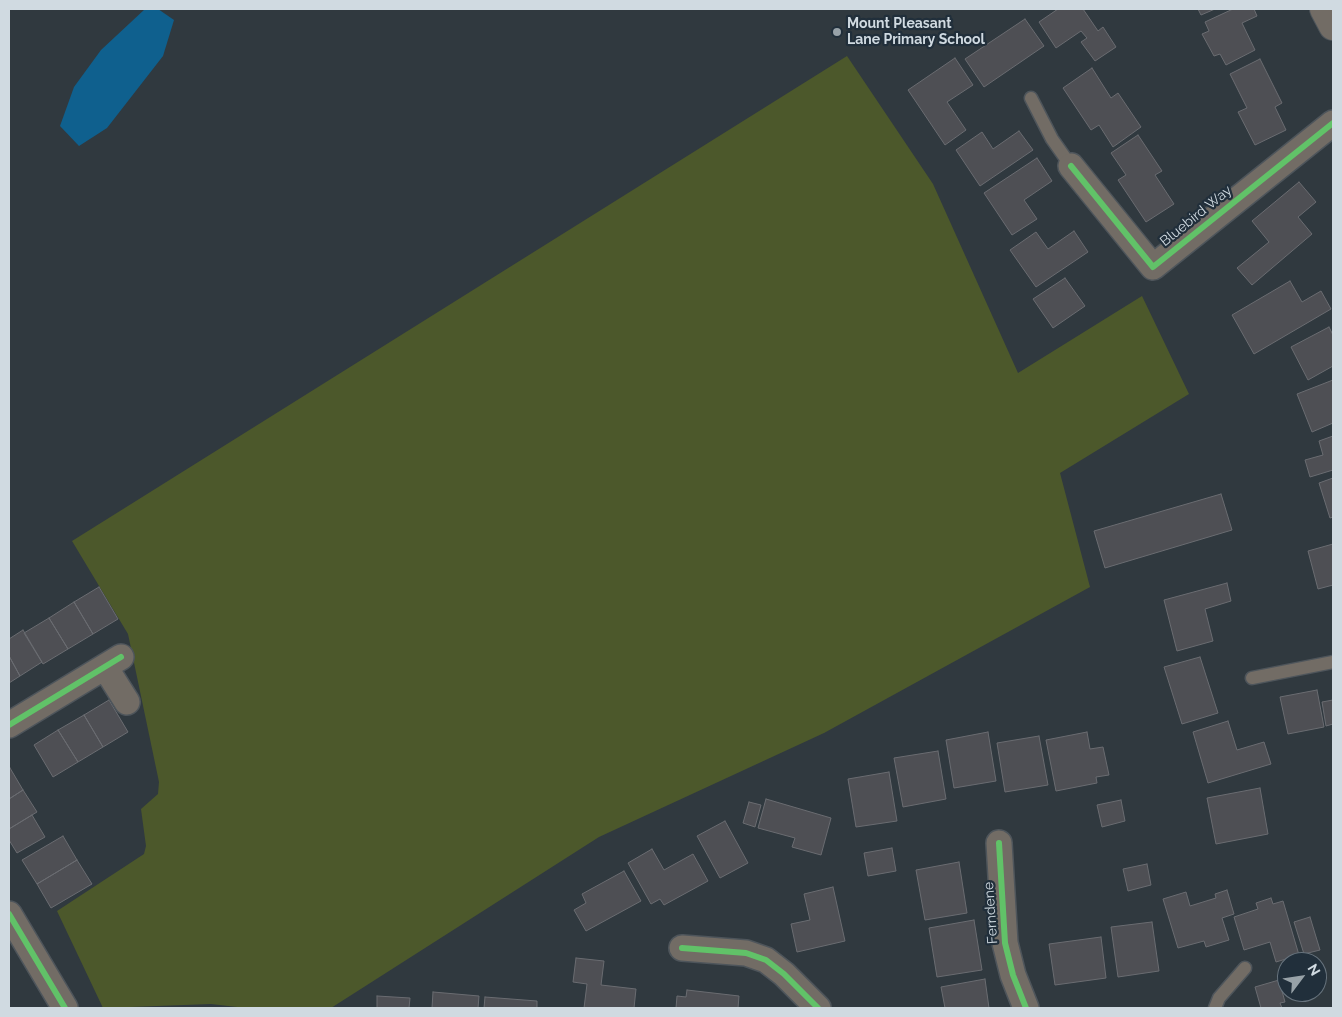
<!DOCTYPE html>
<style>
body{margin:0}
#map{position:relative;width:1342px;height:1017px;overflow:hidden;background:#30393f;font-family:Raleway,sans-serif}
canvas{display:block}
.frame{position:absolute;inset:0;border:10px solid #d0dae1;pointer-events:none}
.north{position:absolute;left:1277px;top:952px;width:50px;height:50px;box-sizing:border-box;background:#212f3b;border:1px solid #67737d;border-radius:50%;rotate:59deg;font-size:14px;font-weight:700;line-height:20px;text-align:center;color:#d0dae1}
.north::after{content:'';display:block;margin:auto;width:18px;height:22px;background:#98a2a8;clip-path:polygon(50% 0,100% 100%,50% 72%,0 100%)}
</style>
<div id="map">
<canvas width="1342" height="1017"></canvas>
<div class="frame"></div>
<div class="north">N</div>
</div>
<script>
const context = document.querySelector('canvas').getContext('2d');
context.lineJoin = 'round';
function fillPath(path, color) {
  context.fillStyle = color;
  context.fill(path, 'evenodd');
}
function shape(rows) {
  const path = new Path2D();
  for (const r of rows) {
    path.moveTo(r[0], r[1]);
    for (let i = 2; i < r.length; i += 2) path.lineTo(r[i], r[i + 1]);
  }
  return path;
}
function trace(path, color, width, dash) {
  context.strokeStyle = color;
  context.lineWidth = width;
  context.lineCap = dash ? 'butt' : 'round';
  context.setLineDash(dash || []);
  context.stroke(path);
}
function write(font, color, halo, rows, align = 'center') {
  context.font = font + ' Raleway,sans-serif';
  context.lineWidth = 4.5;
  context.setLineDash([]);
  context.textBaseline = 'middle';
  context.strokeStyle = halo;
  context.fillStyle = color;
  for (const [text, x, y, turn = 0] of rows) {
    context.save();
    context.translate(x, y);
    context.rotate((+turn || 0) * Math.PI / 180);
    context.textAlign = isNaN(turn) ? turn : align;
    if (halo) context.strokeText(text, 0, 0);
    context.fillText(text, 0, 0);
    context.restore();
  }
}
const green = shape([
 [847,56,933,184,1018,373,1142,296,1189,394,1060,473,1090,587,824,733,599,837,331,1008,246,1008,211,1004,103,1008,57,911,144,854,146,846,141,809,158,794,159,782,128,634,72,541]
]);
const water = shape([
 [145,9,158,9,174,20,163,56,107,128,79,146,60,126,74,87,101,50]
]);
const building = shape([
 [1058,9,1083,9,1098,31,1103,27,1116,47,1095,61,1081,42,1087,38,1081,31,1056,48,1039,22,1058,9],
 [1198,9,1215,9,1201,15,1198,9],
 [1233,9,1254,9,1257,16,1242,23,1255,50,1226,65,1220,54,1214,56,1202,34,1209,31,1205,22,1233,9],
 [1025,19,1044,46,984,87,965,59,1025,19],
 [955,58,973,85,947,102,966,130,945,145,908,90,955,58],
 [1260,59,1282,103,1275,107,1286,130,1255,145,1238,112,1247,108,1230,74,1260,59],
 [1092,68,1111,98,1118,93,1141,127,1113,147,1099,125,1091,130,1063,88,1092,68],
 [1019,131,1033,150,980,186,956,150,982,132,993,149,1019,131],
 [1138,135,1162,171,1155,175,1174,204,1146,222,1118,180,1126,175,1111,153,1138,135],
 [1037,158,1052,181,1024,200,1037,219,1012,235,984,193,1037,158],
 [1299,182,1316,202,1298,217,1312,234,1252,285,1237,268,1269,242,1252,221,1299,182],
 [1074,231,1088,252,1036,287,1010,250,1036,232,1048,249,1074,231],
 [1065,278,1085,306,1053,328,1033,299,1065,278],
 [1290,281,1302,302,1321,291,1331,309,1254,354,1232,315,1290,281],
 [1329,327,1333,335,1333,366,1308,380,1291,347,1329,327],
 [1333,380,1333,423,1312,432,1297,394,1333,380],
 [1333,436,1333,470,1310,477,1305,460,1323,455,1319,441,1333,436],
 [1333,478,1333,517,1330,518,1319,483,1333,478],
 [1221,494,1232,530,1105,568,1094,531,1221,494],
 [1333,544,1333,585,1318,589,1308,551,1333,544],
 [1227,583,1231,601,1205,609,1213,641,1177,651,1164,600,1227,583],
 [99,587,118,619,93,634,74,602,99,587],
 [74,602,93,634,68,649,49,618,74,602],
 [49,618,68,649,43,664,24,633,49,618],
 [23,630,42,662,20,676,9,656,9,639,23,630],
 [9,656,20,676,9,683,9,656],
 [1200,657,1218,713,1182,724,1164,667,1200,657],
 [1317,690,1324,727,1288,734,1280,697,1317,690],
 [109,700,128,732,103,747,84,715,109,700],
 [1333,700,1333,724,1326,726,1322,702,1333,700],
 [84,715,103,747,78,762,58,730,84,715],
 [1228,721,1237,750,1264,742,1271,764,1208,783,1193,732,1228,721],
 [58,730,78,762,53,777,34,745,58,730],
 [988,732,996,781,954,788,946,740,988,732],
 [1087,732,1090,749,1103,747,1109,775,1096,777,1097,783,1056,791,1046,740,1087,732],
 [1039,736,1048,785,1005,792,997,743,1039,736],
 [938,751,946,799,903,807,894,758,938,751],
 [10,768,23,790,9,799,9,769,10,768],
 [889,772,897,821,856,827,848,779,889,772],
 [1260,788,1268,834,1216,844,1207,798,1260,788],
 [23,790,37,812,9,829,9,799,23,790],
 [766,799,831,818,821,855,792,847,795,838,758,828,766,799],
 [1121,800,1125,821,1102,827,1097,805,1121,800],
 [749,802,761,805,755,827,743,823,749,802],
 [32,815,45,837,17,853,9,840,9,829,32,815],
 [725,821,748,863,720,878,697,836,725,821],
 [63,836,77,860,37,884,22,860,63,836],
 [892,848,896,871,868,876,864,853,892,848],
 [652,849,664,870,693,854,708,881,664,905,660,899,651,904,628,863,652,849],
 [77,860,92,884,51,908,37,884,77,860],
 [959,862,967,913,925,920,916,870,959,862],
 [1147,864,1151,885,1128,891,1123,869,1147,864],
 [624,871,641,901,586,931,574,910,586,903,582,894,624,871],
 [833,887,845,941,797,952,791,924,810,920,804,894,833,887],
 [1227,890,1234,914,1222,918,1229,940,1206,947,1204,941,1178,948,1163,899,1186,892,1190,906,1216,898,1215,894,1227,890],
 [1271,898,1273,904,1283,901,1299,955,1276,962,1270,942,1244,950,1234,917,1258,909,1256,903,1271,898],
 [1310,917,1320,950,1304,954,1294,922,1310,917],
 [974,920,982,970,937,977,929,928,974,920],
 [1152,922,1159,971,1118,977,1111,927,1152,922],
 [1101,937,1106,978,1055,985,1049,944,1101,937],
 [576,958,604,961,601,985,636,989,634,1008,584,1008,587,984,573,982,576,958],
 [985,979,989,1008,945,1008,941,987,985,979],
 [1279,980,1285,1002,1280,1003,1282,1008,1261,1008,1255,987,1279,980],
 [687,990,739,996,738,1008,676,1008,677,996,686,997,687,990],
 [433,992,479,996,478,1008,432,1008,433,992],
 [377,996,410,998,409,1008,377,1008,377,996],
 [485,997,537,1001,537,1008,484,1008,485,997]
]);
const service = shape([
 [1031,98,1052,139,1071,166],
 [1252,678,1333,662],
 [1215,1008,1219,998,1245,968]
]);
const minor = shape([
 [1071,166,1153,267,1333,123],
 [105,667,127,702],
 [9,725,121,657],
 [999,843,1005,943,1013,975,1026,1008],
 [9,914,65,1008],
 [682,948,746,953,766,960,784,974,818,1008]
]);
const tertiary = shape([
 [1324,9,1333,26]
]);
const cycleway = shape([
 [1071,166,1153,267,1333,123],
 [9,725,121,657],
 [999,843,1005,943,1013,975,1026,1008],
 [9,914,65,1008],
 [682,948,746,953,766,960,784,974,818,1008]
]);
const markers = [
 [837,32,5,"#98a2a8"]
];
const poiNames = [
 ["Mount Pleasant",847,24],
 ["Lane Primary School",847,40]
];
const streetNames = [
 ["Bluebird Way",1196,216,-39],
 ["Ferndene",991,913,-94]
];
fillPath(green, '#4c582b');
fillPath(water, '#0f608e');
fillPath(building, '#4e4f54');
trace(building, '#6a6c71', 1);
trace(service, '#4e555b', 15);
trace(minor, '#4e555b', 28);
trace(tertiary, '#4e555b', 30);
trace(service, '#726c65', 12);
trace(minor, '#726c65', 25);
trace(tertiary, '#726c65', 28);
trace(cycleway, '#61c268', 6);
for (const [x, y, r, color] of markers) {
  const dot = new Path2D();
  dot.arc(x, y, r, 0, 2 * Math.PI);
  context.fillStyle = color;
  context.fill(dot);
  trace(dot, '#212f3b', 2);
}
write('bold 14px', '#d0dae1', '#212f3b', poiNames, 'left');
write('14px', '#d0dae1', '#212f3b', streetNames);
</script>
